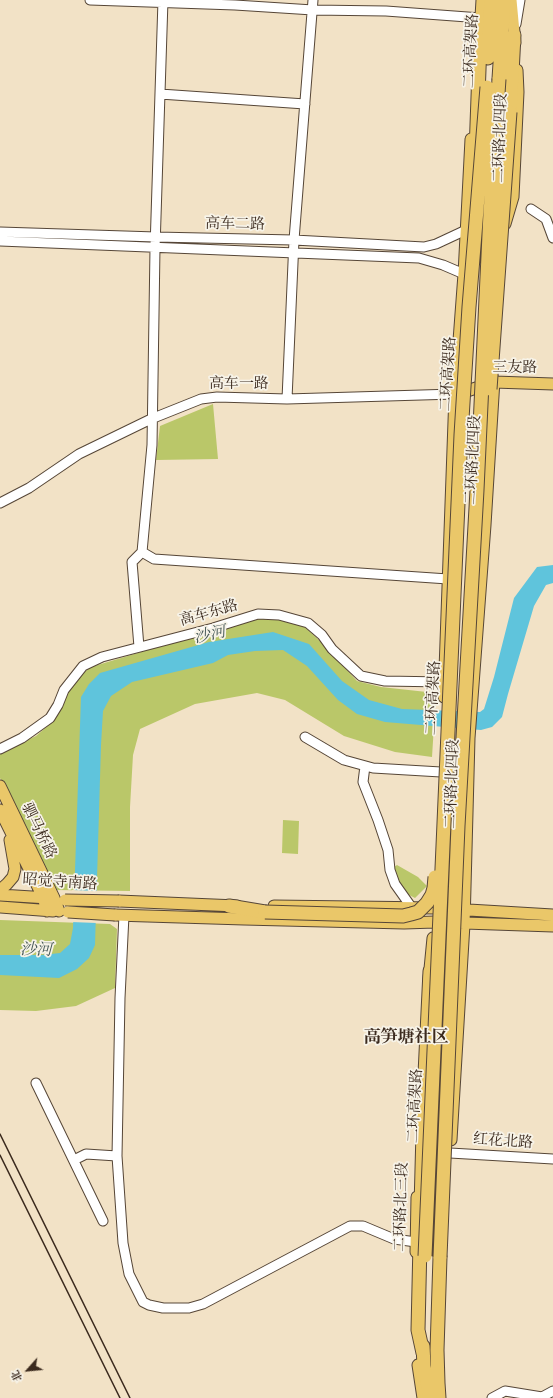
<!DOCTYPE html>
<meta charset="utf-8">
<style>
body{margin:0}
#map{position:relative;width:553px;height:1398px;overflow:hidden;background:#f2e2c6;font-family:"IM FELL Double Pica","Noto Serif SC",serif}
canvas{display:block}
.north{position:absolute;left:8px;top:1350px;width:40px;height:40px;-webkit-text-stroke:3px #f7f3e8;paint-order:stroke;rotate:243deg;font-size:11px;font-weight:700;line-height:16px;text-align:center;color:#3b2a1e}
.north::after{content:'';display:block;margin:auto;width:14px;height:18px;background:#3b2a1e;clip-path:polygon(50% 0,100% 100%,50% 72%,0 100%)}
</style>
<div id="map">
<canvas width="553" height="1398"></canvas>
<div class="north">北</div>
</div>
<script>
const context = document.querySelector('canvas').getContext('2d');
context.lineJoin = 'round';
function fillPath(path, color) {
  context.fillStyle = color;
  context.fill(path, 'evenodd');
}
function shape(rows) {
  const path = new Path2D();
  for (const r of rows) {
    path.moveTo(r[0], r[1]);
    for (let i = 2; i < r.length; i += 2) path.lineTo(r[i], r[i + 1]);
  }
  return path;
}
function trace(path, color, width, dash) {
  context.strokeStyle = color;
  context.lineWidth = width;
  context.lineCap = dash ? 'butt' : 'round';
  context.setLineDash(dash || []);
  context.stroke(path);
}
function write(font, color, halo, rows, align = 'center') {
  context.font = font + ' "IM FELL Double Pica","Noto Serif SC",serif';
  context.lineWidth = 3.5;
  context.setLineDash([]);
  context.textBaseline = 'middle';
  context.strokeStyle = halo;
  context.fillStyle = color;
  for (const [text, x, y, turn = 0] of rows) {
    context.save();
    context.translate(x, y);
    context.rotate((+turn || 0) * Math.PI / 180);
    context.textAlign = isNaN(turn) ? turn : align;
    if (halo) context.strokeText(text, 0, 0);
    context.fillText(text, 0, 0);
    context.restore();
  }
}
const green = shape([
 [213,404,218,459,156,460,160,426],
 [269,617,290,621,305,627,322,643,357,681,381,687,436,693,432,757,395,752,344,736,285,700,257,693,195,704,140,729,133,755,130,807,130,891,55,890,0,778,0,753,36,736,51,723,59,711,66,694,78,677,91,667,255,618],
 [283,820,299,821,298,854,282,853],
 [397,865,418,877,427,886,415,898,403,892,394,872,394,867],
 [0,920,110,924,117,929,115,988,76,1006,36,1011,0,1010]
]);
const water = shape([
 [553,565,553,583,546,585,534,606,508,694,502,717,492,727,481,730,385,722,357,714,338,700,307,666,283,650,255,651,228,655,213,663,132,682,111,696,103,711,101,745,95,945,89,958,77,969,59,978,0,975,0,955,42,955,60,953,70,944,73,928,81,697,89,684,100,673,209,642,273,632,309,644,342,681,369,700,402,709,480,712,484,709,494,677,514,598,537,567]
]);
const pier = shape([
 [72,890,98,891,97,923,71,922]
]);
const minor = shape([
 [90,0,235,5,313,10,386,11,481,18],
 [516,24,520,0],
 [160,94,305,104],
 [531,209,546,219,553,238],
 [0,232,156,237,294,240,424,247,436,244,466,230],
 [0,241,419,258,443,265,464,274],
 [287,399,294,240,313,0],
 [0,503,29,488,79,454,151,419,201,399,217,397,287,399,455,394],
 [142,552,154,559,448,579],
 [139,647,132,562,142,552,152,445,155,248,163,0],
 [305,737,344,760,373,768,441,772],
 [0,749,22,738,50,718,58,705,64,690,83,666,102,657,213,628,258,614,279,615,308,623,322,635,332,649,361,676,385,681,444,682],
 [365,766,363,782,378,820,388,850,390,870,395,884,412,908],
 [124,915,120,998,117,1156,123,1243,129,1274,143,1302,149,1305,163,1308,189,1308,203,1304,350,1226,363,1226,394,1239,416,1242],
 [36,1083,103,1221],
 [450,1153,553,1159],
 [74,1160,86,1154,117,1156],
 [492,1398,505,1391,542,1397,553,1391]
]);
const major = shape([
 [511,0,515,43],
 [479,50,482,0],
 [505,224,513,197,518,92,517,70],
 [458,394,494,382,553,384],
 [444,697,455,394,464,274,471,139],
 [0,786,54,898,59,911],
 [0,810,43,897,47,911],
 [0,890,7,884,13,877,15,869,10,840],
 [0,895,48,898],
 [119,901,237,906],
 [274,906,435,908,553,915],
 [0,907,53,911],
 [115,915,244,919,404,923,435,922,553,926],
 [429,979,433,938],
 [451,1140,464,924,469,738,485,525,494,380],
 [416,1252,417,1197],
 [418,1365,423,1398]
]);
const highway = shape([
 [488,58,491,0],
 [499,79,504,0],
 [510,112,514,35],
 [476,152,480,42],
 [229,906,265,912],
 [421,1207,424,1094,430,971],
 [420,1243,418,1330,423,1353],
 [423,1346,424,1366,430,1398],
 [439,1398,438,1383,437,1350,440,1257]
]);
const rail = shape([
 [0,1134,130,1398],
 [0,1155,120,1398]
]);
const majorBridge = shape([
 [65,900,119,901],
 [68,912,115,915]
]);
const highwayBridge = shape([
 [490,389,510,112],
 [265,912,403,916,411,914,418,912,427,903,432,895,434,888,435,877],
 [425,1256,461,435,469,307,487,87],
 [440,1257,458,826,477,490,490,213,499,79]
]);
const streetNames = [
 ["二环高架路",472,51,-87],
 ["二环路北四段",501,138,-88],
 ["高车二路",235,225,1],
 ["三友路",515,369],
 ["二环高架路",449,374,-86],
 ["高车一路",239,385],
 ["二环路北四段",474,460,-87],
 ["高车东路",209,614,-16],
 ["二环高架路",434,698,-87],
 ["二环路北四段",453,784,-88],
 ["驷马桥路",38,831,64],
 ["昭觉寺南路",60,883,4],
 ["二环高架路",416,1106,-87],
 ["红花北路",503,1142,4],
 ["二环路北三段",402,1207,-88]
];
const waterNames = [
 ["沙河",210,636,-12],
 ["沙河",36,951,1]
];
const quarterNames = [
 ["高笋塘社区",406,1038]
];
fillPath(green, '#bac769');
fillPath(water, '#5fc4dc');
fillPath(pier, '#f2e2c6');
trace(minor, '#564637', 11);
trace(major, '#564637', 13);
trace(highway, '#564637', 15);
trace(minor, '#fff', 9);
trace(major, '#eac769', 11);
trace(highway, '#eac769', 13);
trace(rail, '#3b2a1e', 1.5);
trace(majorBridge, '#564637', 13, []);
trace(highwayBridge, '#564637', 15, []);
trace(majorBridge, '#eac769', 11);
trace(highwayBridge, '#eac769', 13);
write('15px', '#3b2a1e', '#f7f3e8', streetNames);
write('italic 16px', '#465857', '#f7f3e8', waterNames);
write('bold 17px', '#3b2a1e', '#f7f3e8', quarterNames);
</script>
